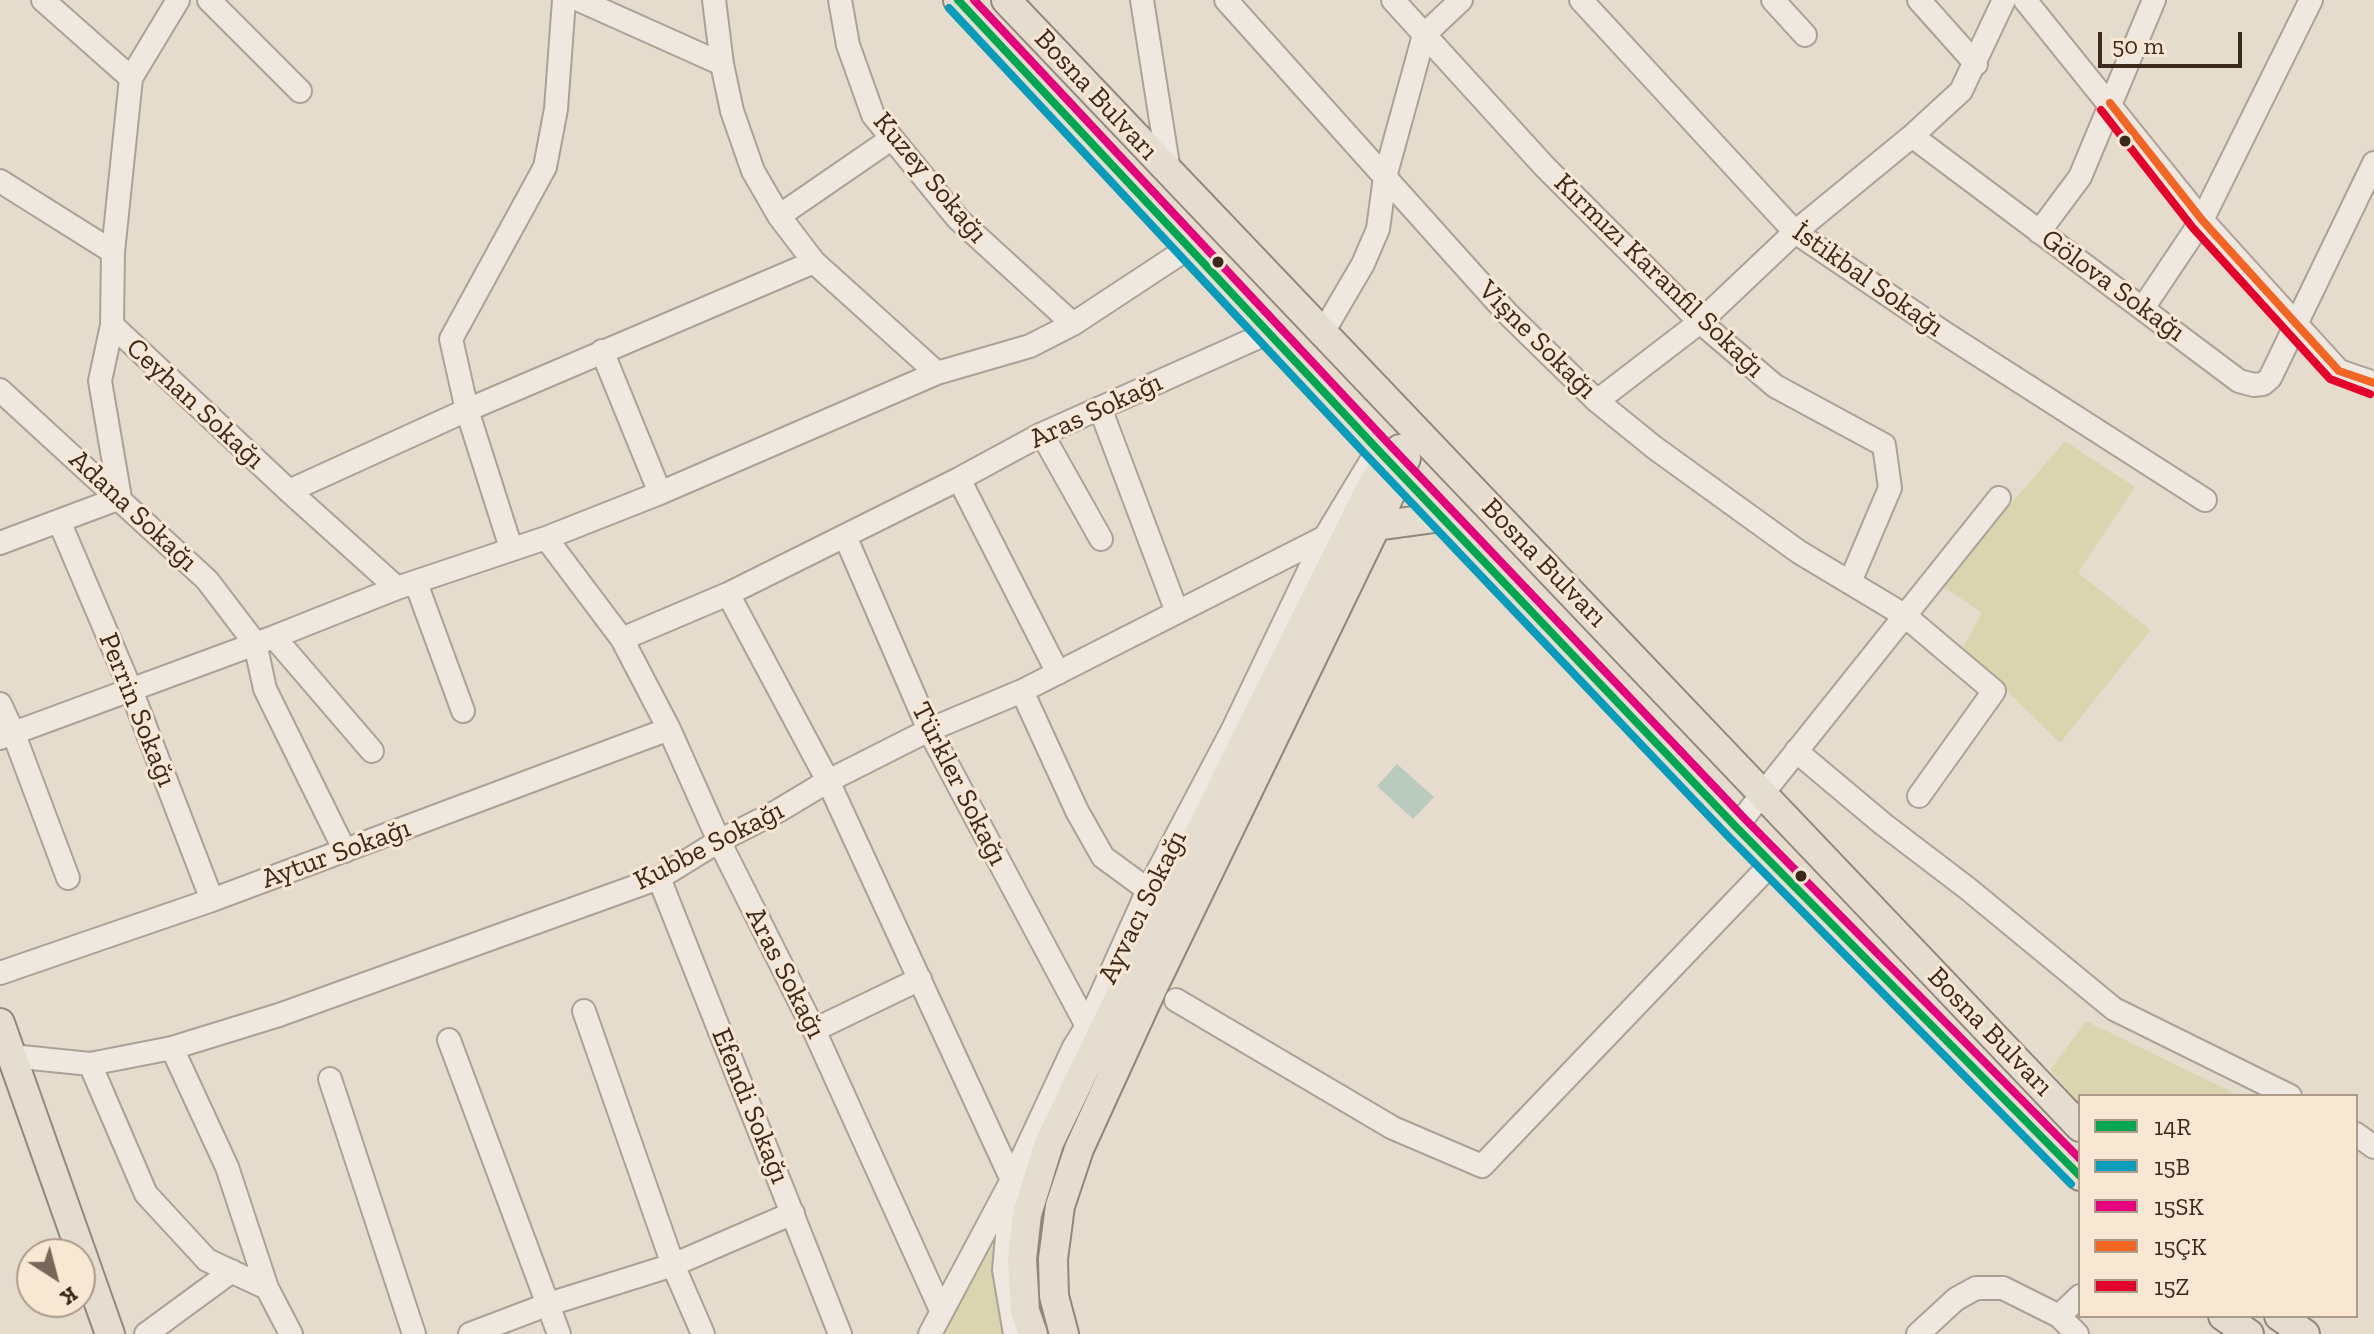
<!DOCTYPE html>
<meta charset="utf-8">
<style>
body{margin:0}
#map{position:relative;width:2374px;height:1334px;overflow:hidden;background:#e6dcce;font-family:"Zilla Slab",serif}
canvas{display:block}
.legend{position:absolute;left:2078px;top:1094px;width:280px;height:224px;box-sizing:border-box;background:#f8e8d3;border:2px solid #ad9b8a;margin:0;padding:10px 14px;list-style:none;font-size:24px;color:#3c281d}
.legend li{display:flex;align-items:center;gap:16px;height:40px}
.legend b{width:40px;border:2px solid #ad9b8a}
.north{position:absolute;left:16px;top:1238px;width:80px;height:80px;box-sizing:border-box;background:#f8e8d3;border:2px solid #ad9b8a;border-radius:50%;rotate:144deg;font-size:22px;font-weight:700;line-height:32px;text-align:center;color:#3c281d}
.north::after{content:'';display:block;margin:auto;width:28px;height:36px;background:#78675b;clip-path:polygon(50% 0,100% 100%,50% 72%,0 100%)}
.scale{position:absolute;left:2098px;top:32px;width:144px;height:36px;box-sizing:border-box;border:4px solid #3c281d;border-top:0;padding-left:10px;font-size:24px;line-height:28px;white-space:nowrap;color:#3c281d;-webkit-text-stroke:6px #f8e8d3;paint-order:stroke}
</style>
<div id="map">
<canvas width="2374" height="1334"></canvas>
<ul class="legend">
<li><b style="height:10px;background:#00a651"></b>14R</li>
<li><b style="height:10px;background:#069cbc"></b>15B</li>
<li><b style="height:10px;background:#e5007d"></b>15SK</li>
<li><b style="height:10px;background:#f26522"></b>15ÇK</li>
<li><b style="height:10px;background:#e4002b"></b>15Z</li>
</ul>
<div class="north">K</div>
<div class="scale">50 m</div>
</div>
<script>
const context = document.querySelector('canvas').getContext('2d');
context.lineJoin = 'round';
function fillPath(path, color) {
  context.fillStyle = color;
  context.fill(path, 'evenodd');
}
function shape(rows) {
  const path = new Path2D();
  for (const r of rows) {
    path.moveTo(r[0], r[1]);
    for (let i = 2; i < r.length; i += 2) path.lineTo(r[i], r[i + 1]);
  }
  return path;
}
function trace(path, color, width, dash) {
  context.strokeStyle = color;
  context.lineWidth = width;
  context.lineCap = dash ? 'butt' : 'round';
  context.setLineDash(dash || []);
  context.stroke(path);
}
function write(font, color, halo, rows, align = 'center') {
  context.font = font + ' "Zilla Slab",serif';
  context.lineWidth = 6;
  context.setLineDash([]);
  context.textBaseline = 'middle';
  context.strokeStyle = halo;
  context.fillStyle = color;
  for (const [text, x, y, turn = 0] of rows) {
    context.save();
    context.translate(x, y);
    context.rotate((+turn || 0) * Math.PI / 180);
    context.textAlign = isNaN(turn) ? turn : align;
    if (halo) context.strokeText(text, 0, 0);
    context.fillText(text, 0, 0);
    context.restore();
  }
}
const green = shape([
 [2065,441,2135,487,2078,573,2151,630,2060,743,1963,648,1982,613,1941,585],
 [2086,1021,2232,1092,2229,1096,2080,1096,2080,1105,2050,1070],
 [994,1244,999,1307,1010,1334,946,1334,982,1250]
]);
const water = shape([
 [1397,764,1434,797,1413,819,1377,786]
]);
const minor = shape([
 [43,0,131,78,113,252],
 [209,0,300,91],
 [579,0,722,64],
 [714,0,722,64,732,111,753,171,779,216,814,262,937,373],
 [840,0,848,45,873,115,958,219,1073,324],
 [1142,0,1169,171],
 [1226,0,1507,313,1597,401,1655,448,1799,552,1904,615,1994,691,1919,796],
 [1393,0,1545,167,1700,322,1775,386,1884,445,1890,488,1850,582],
 [1581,0,1795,232,1946,334,2205,500],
 [1773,0,1805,35],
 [1919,0,1976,64],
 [2025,0,2202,220,2297,325,2339,371,2374,383],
 [131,78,178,0],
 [1912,136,2239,381,2254,385,2263,384,2270,378,2374,163],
 [0,181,113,252,112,325,289,491,397,588],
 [779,216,891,139],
 [2039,232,2080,177,2154,0],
 [2143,308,2202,220,2311,0],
 [1322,334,1363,264,1378,229,1385,177,1424,35,1461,0],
 [602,351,660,493],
 [0,390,207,580,255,643,265,689,345,851],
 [1597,401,1700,322,1795,232,1912,136,1961,91,2004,0],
 [1100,408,1177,612],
 [1042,434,1101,539],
 [959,479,1058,673],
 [289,491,467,410,814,262],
 [59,521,131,690,212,900],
 [845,536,929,730,1087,1026],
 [546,538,622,639,669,729,719,841,814,1030,941,1310],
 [0,543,120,498,100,381,112,325],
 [511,548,467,410,451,339,545,167,556,109,564,0],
 [416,583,463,711],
 [728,594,828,781,1012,1180,1004,1270,1015,1334],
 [274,637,372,751],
 [622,639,728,594,959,479,1042,434,1270,332],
 [1022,691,1077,811,1103,857,1148,890],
 [0,704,13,732,68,878],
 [0,738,274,637,397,588,546,538,660,493,937,373,1030,346,1073,324,1190,247],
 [1796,751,1883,824,1967,888,2114,1009,2290,1096],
 [1736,827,1999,498],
 [659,878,840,1334],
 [0,973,212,900,669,729],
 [1176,1000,1393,1128,1482,1166,1772,863],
 [584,1011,673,1265,703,1334],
 [814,1030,920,979],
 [449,1040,559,1334],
 [172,1048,227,1167,267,1288,291,1334],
 [12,1056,90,1064,172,1048,279,1015,659,878,719,841,778,811,828,781,929,730,1022,691,1325,537],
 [90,1064,146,1194,207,1260,267,1288],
 [330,1079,414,1334],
 [2356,1134,2374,1147],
 [2059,1316,2077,1334],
 [146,1334,232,1271],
 [470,1334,549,1304,673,1265,793,1213],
 [930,1334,1012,1180,1074,1047,1087,1026,1148,890,1232,731,1325,537,1371,461],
 [1918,1334,1956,1299,1976,1288,2003,1288,2059,1316,2080,1296]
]);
const major = shape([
 [958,0,1378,450,1736,827,2080,1176],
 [1006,0,2080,1127],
 [1376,526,1442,517],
 [0,1023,110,1334],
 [2223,1316,2249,1334],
 [2279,1316,2305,1334],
 [1033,1334,1025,1311,1022,1259,1027,1214,1049,1143,1171,890,1370,489,1387,460,1400,449],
 [1064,1334,1054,1296,1053,1259,1060,1206,1079,1149,1153,987,1376,526,1406,458]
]);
const bus1 = shape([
 [958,0,1378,450,1736,827,2080,1176]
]);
const bus2 = shape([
 [949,8,1369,458,1727,835,2071,1184]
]);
const bus3 = shape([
 [974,0,1387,442,1745,819,2080,1159]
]);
const bus4 = shape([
 [2110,103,2202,220,2339,371,2374,383]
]);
const bus5 = shape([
 [2101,110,2193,228,2330,379,2370,394]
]);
const markers = [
 [2125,141,7,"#3c281d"],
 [1218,262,7,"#3c281d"],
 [1801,876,7,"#3c281d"]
];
const streetNames = [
 ["Bosna Bulvarı",1096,95,47],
 ["Kuzey Sokağı",930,178,50],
 ["Kırmızı Karanfil Sokağı",1659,276,44],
 ["İstikbal Sokağı",1868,280,35],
 ["Gölova Sokağı",2113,286,36],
 ["Vişne Sokağı",1537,340,45],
 ["Ceyhan Sokağı",195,404,43],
 ["Aras Sokağı",1096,411,-25],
 ["Adana Sokağı",133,511,43],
 ["Bosna Bulvarı",1544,563,46],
 ["Perrin Sokağı",137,710,68],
 ["Türkler Sokağı",959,784,63],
 ["Kubbe Sokağı",709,846,-27],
 ["Aytur Sokağı",336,854,-20],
 ["Ayvacı Sokağı",1143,907,-64],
 ["Aras Sokağı",785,973,63],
 ["Bosna Bulvarı",1990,1032,46],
 ["Efendi Sokağı",750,1106,68]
];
fillPath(green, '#dad5af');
fillPath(water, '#b8cbbe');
trace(minor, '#aca196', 26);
trace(major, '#91877e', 32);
trace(minor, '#eee8e0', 22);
trace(major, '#e6ddd1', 28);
trace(bus1, '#00a651', 8);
trace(bus2, '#069cbc', 8);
trace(bus3, '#e5007d', 8);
trace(bus4, '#f26522', 8);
trace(bus5, '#e4002b', 8);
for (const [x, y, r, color] of markers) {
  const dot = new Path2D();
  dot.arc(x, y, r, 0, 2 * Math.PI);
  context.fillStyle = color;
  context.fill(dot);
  trace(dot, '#f8e8d3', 3);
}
write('28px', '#3c281d', '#f8e8d3', streetNames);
</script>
